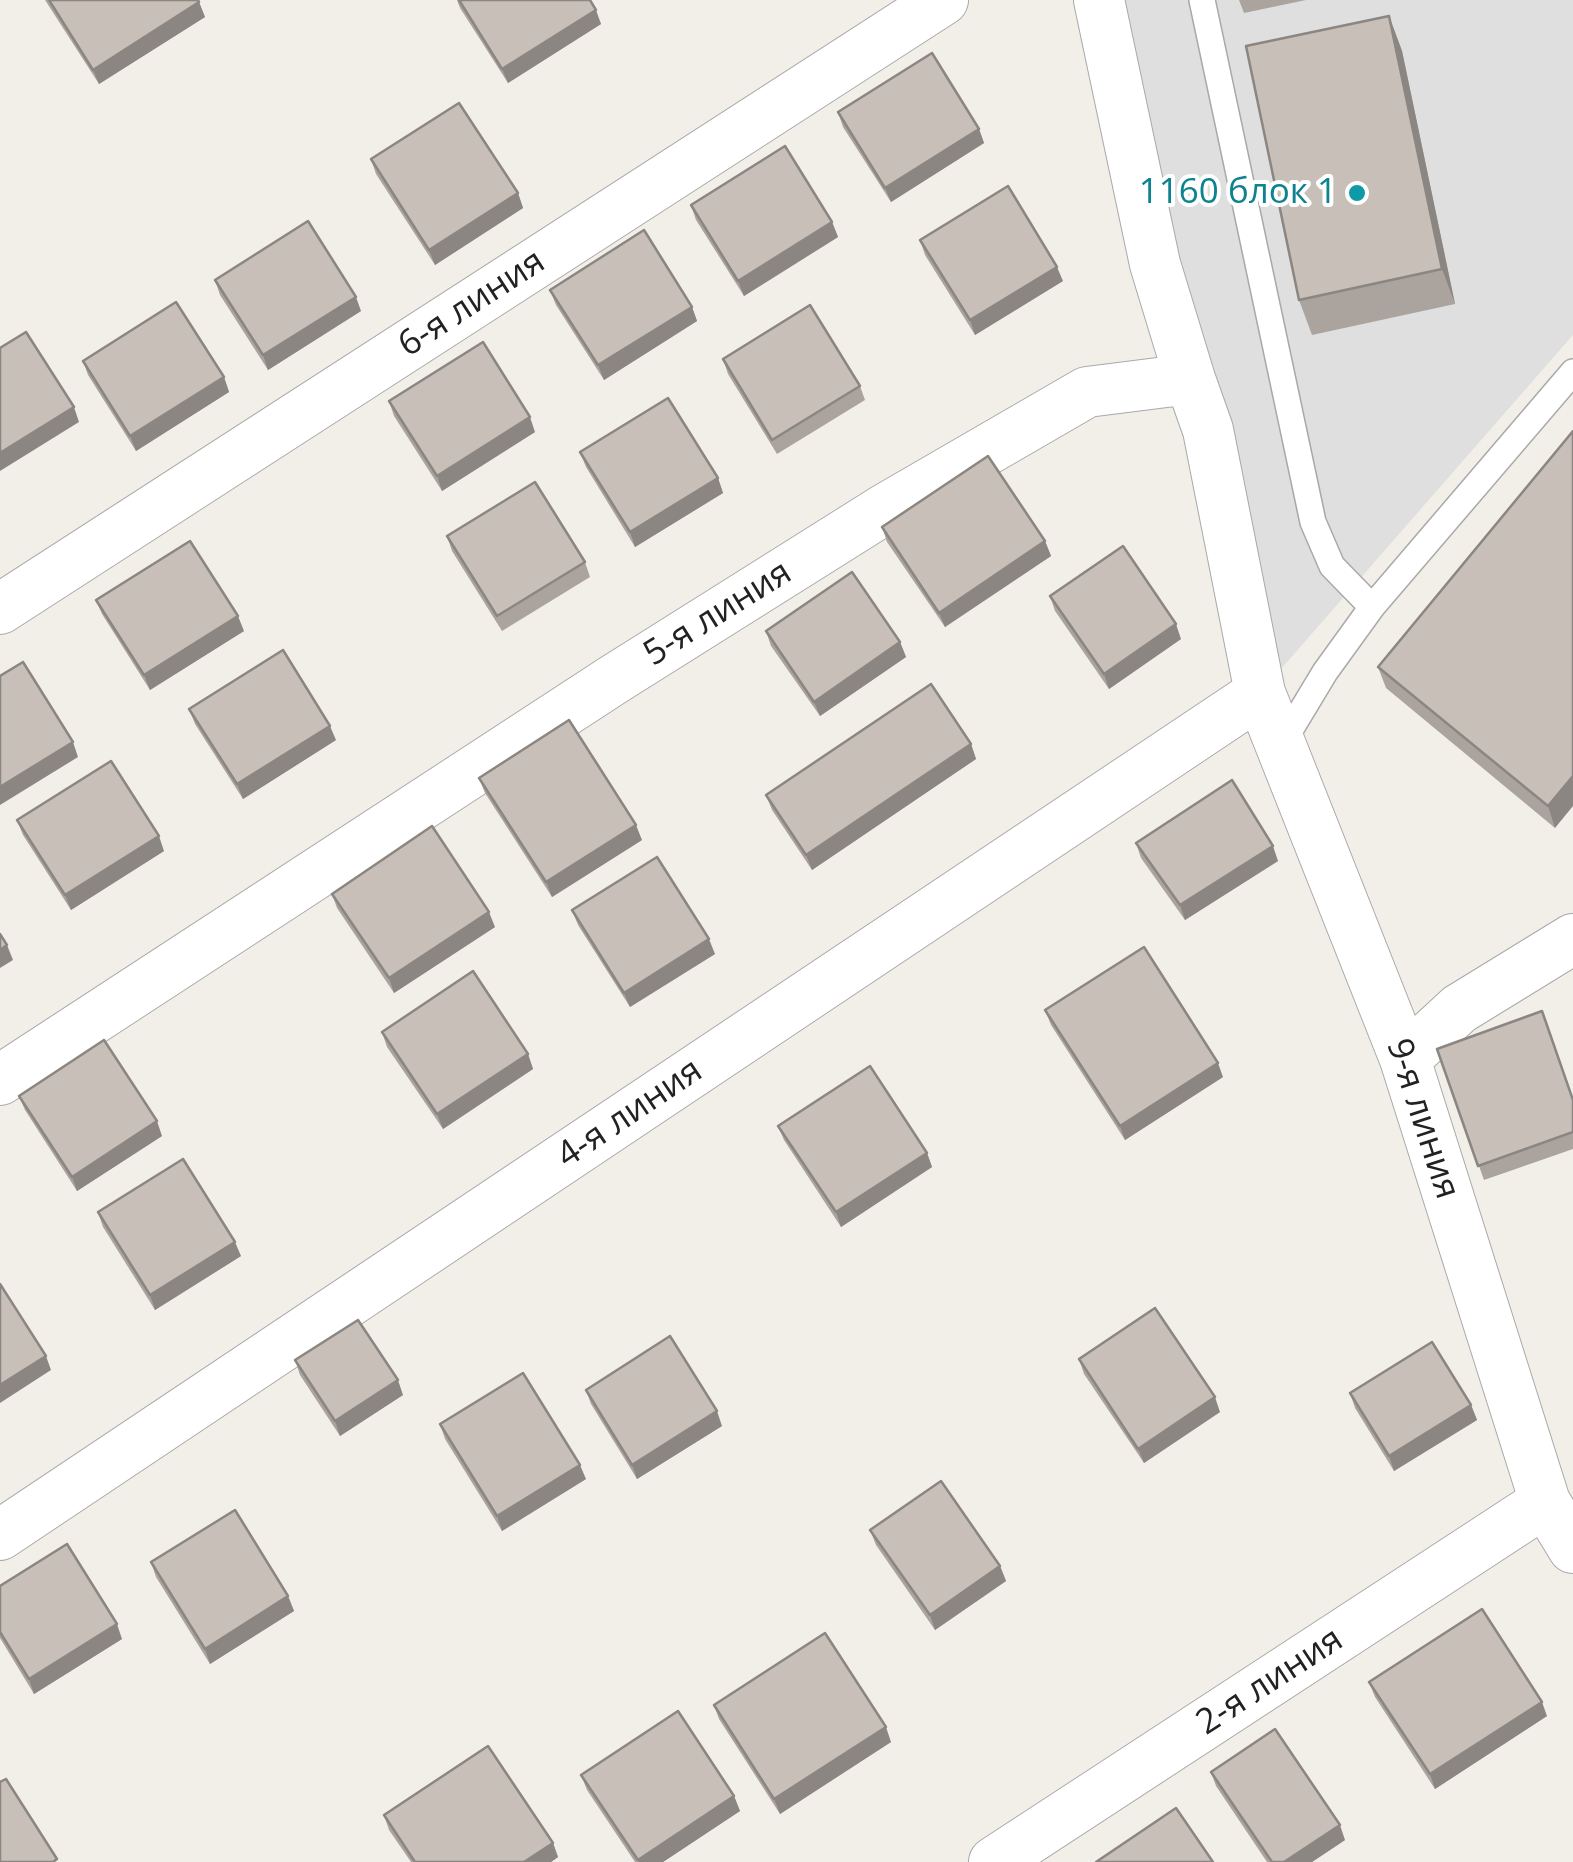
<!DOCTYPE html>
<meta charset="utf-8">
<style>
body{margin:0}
canvas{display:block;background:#f2efe9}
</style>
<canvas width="1573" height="1862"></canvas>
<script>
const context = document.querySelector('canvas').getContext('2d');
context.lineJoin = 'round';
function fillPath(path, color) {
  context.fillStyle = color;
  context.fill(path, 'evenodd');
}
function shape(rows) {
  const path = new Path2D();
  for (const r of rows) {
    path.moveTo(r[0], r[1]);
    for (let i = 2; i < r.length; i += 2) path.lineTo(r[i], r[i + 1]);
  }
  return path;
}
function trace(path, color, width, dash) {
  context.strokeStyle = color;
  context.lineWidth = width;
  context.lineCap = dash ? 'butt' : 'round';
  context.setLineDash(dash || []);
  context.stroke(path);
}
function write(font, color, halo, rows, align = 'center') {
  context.font = font + ' "Open Sans",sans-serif';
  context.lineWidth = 8;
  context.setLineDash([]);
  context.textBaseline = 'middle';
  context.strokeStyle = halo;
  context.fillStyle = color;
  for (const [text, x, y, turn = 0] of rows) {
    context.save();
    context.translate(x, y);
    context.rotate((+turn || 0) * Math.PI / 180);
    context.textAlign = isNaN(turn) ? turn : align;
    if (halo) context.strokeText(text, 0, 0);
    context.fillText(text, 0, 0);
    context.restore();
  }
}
const residential = shape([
 [1101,0,1573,0,1573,335,1260,693]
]);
const service = shape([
 [1202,0,1313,522,1332,566,1372,607],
 [1281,745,1325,672,1372,607,1573,372]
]);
const minor = shape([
 [1099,0,1155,264,1190,379],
 [0,609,943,0],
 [1405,1059,1459,1009,1573,939],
 [0,1080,613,680,885,509,1087,392,1190,379,1208,430,1260,693,1405,1059,1545,1502,1573,1548],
 [0,1535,1260,693],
 [994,1862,1545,1502]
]);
const wall = shape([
 [45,0,198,0,205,17,99,84],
 [457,0,590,0,601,24,508,83,460,8],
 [1239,0,1306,0,1244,13],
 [1389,16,1402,51,1455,304,1312,335,1299,300],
 [838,112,979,129,984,143,891,202,843,127],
 [371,159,518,193,523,208,435,265,376,174],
 [691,205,832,222,838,237,744,296,696,220],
 [920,240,1063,281,975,335,925,255],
 [215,280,361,311,268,370,220,295],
 [550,290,692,307,697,321,604,380,556,305],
 [723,359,860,386,865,400,777,454,728,374],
 [83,361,224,377,229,392,136,451,88,375],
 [389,401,535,432,442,491,394,416],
 [1573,431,1555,828,1386,688,1378,667],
 [580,452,718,478,723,493,635,547,586,467],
 [882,527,1045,541,1051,556,945,627,887,542],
 [447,536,585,562,590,577,502,631,452,551],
 [1050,596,1181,639,1109,689,1055,611],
 [96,600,244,631,150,690,102,614],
 [766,631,900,642,906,657,820,716,771,646],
 [189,709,336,740,243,799,195,724],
 [971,744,976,759,812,870,772,810,766,795],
 [479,778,642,840,552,897,485,793],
 [17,820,164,851,71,910,23,835],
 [1136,843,1278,861,1185,920,1141,858],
 [332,894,495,927,394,993,337,908],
 [572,910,715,954,630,1007,578,925],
 [1045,1010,1223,1077,1125,1140,1051,1025],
 [382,1032,528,1054,533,1069,443,1129,387,1047],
 [1437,1049,1573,1099,1573,1149,1484,1180],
 [19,1096,162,1136,77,1191,25,1110],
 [778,1126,927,1153,932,1167,841,1227,784,1140],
 [98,1212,241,1256,155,1310,103,1227],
 [1079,1359,1220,1412,1144,1463,1084,1374],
 [295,1360,403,1395,340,1436,300,1375],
 [586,1390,722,1426,637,1479,591,1404],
 [1350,1393,1471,1405,1477,1420,1394,1471,1355,1408],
 [440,1424,586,1479,502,1531,445,1439],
 [870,1530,1000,1566,1006,1581,935,1630,876,1545],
 [151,1562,288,1596,294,1611,210,1664,156,1577],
 [0,1586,122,1639,34,1694,0,1638],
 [1369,1682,1547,1716,1435,1789,1375,1697],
 [714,1705,891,1742,780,1814,719,1719],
 [1211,1772,1345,1840,1312,1862,1267,1862,1216,1786],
 [581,1775,734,1796,740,1811,663,1862,635,1862,587,1790],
 [384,1815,553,1843,558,1857,551,1862,411,1862,389,1830]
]);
const shadedWall = shape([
 [199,2,205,17,99,84,93,70],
 [596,10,601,24,508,83,502,69],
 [1389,16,1402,51,1455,304,1442,269],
 [979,129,984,143,891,202,885,188],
 [518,193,523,208,435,265,429,250],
 [832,222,838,237,744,296,738,281],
 [1057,267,1063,281,975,335,970,320],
 [356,297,361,311,268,370,263,355],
 [692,307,697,321,604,380,598,365],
 [224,377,229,392,136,451,130,436],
 [74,407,79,422,0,471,0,453],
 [530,417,535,432,442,491,437,476],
 [718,478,723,493,635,547,630,532],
 [1045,541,1051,556,945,627,939,613],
 [238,616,244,631,150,690,144,675],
 [1176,624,1181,639,1109,689,1104,674],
 [900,642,906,657,820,716,814,702],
 [330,726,336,740,243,799,237,784],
 [73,742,78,757,0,805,0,787],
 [971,744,976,759,812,870,806,855],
 [1573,776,1573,806,1555,828,1548,806],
 [636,825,642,840,552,897,546,882],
 [159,836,164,851,71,910,65,895],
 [1273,846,1278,861,1185,920,1180,905],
 [489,912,495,927,394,993,389,978],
 [709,939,715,954,630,1007,624,993],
 [7,945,13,960,0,968,0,950],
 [528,1054,533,1069,443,1129,437,1114],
 [1218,1063,1223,1077,1125,1140,1120,1126],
 [157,1121,162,1136,77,1191,72,1177],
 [927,1153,932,1167,841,1227,836,1212],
 [235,1242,241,1256,155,1310,150,1295],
 [46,1356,51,1370,0,1403,0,1385],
 [398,1380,403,1395,340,1436,335,1421],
 [1215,1397,1220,1412,1144,1463,1138,1449],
 [1471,1405,1477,1420,1394,1471,1389,1456],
 [717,1411,722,1426,637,1479,632,1465],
 [580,1465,586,1479,502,1531,497,1516],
 [1000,1566,1006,1581,935,1630,930,1615],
 [288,1596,294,1611,210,1664,205,1649],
 [117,1624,122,1639,34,1694,29,1679],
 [1542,1702,1547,1716,1435,1789,1430,1774],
 [886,1727,891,1742,780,1814,774,1799],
 [734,1796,740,1811,663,1862,639,1862,638,1860],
 [1340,1825,1345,1840,1312,1862,1284,1862],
 [553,1843,558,1857,551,1862,524,1862]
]);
const building = shape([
 [49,0,198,0,199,2,93,70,49,0],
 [459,0,590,0,596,10,502,69,459,0],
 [1389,16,1442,269,1299,300,1246,46,1389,16],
 [932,53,979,129,885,188,838,112,932,53],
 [459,103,518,193,429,250,371,159,459,103],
 [785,146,832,222,738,281,691,205,785,146],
 [1008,186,1057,267,970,320,920,240,1008,186],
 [308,221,356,297,263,355,215,280,308,221],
 [644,230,692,307,598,365,550,290,644,230],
 [176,302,224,377,130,436,83,361,176,302],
 [810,305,860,386,772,440,723,359,810,305],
 [26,332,74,407,0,453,0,348,26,332],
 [483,342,530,417,437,476,389,401,483,342],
 [668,398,718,478,630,532,580,452,668,398],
 [1573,431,1573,776,1548,806,1378,667,1573,431],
 [988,456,1045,541,939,613,882,527,988,456],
 [535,482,585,562,497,616,447,536,535,482],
 [190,541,238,616,144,675,96,600,190,541],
 [1123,546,1176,624,1104,674,1050,596,1123,546],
 [852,572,900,642,814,702,766,631,852,572],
 [283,650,330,726,237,784,189,709,283,650],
 [23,662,73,742,0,787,0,676,23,662],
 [931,684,971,744,806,855,766,795,931,684],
 [569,720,636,825,546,882,479,778,569,720],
 [111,761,159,836,65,895,17,820,111,761],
 [1232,780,1273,846,1180,905,1136,843,1232,780],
 [432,826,489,912,389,978,332,894,432,826],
 [657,857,709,939,624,993,572,910,657,857],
 [0,934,7,945,0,950,0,934],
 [1144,947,1218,1063,1120,1126,1045,1010,1144,947],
 [473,971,528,1054,437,1114,382,1032,473,971],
 [1542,1011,1573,1100,1573,1132,1478,1166,1437,1049,1542,1011],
 [104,1040,157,1121,72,1177,19,1096,104,1040],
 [870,1066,927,1153,836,1212,778,1126,870,1066],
 [183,1159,235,1242,150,1295,98,1212,183,1159],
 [0,1284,46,1356,0,1385,0,1284],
 [1155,1308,1215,1397,1138,1449,1079,1359,1155,1308],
 [358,1320,398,1380,335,1421,295,1360,358,1320],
 [670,1336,717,1411,632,1465,586,1390,670,1336],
 [1432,1342,1471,1405,1389,1456,1350,1393,1432,1342],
 [523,1373,580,1465,497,1516,440,1424,523,1373],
 [941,1481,1000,1566,930,1615,870,1530,941,1481],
 [235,1510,288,1596,205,1649,151,1562,235,1510],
 [67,1544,117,1624,29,1679,0,1632,0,1586,67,1544],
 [1482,1609,1542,1702,1430,1774,1369,1682,1482,1609],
 [825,1633,886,1727,774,1799,714,1705,825,1633],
 [678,1711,734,1796,638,1860,581,1775,678,1711],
 [1275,1729,1340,1825,1284,1862,1272,1862,1211,1772,1275,1729],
 [488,1746,553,1843,524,1862,415,1862,384,1815,488,1746],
 [6,1779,57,1859,53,1862,0,1862,0,1782,6,1779],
 [1176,1808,1213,1862,1096,1862,1176,1808]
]);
const markers = [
 [1357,193,10,"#0f9aa8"]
];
const cultureNames = [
 ["1160 блок 1",1337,193]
];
const streetNames = [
 ["6-я линия",472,304,-33],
 ["5-я линия",718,614,-32],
 ["4-я линия",630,1114,-34],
 ["9-я линия",1422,1119,72],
 ["2-я линия",1270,1682,-33]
];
fillPath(residential, '#e0dfdf');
trace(service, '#a9a9a9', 28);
trace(minor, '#a9a9a9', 52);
trace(service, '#fff', 25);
trace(minor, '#fff', 50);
fillPath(wall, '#aba49e');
fillPath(shadedWall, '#8b8681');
fillPath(building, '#c7bfb8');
trace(building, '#8b8681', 2.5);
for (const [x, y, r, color] of markers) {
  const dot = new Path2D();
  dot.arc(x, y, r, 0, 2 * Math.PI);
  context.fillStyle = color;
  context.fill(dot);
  trace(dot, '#fff', 4);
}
write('35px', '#0d838f', '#fff', cultureNames, 'right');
write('35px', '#222', '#fff', streetNames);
</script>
